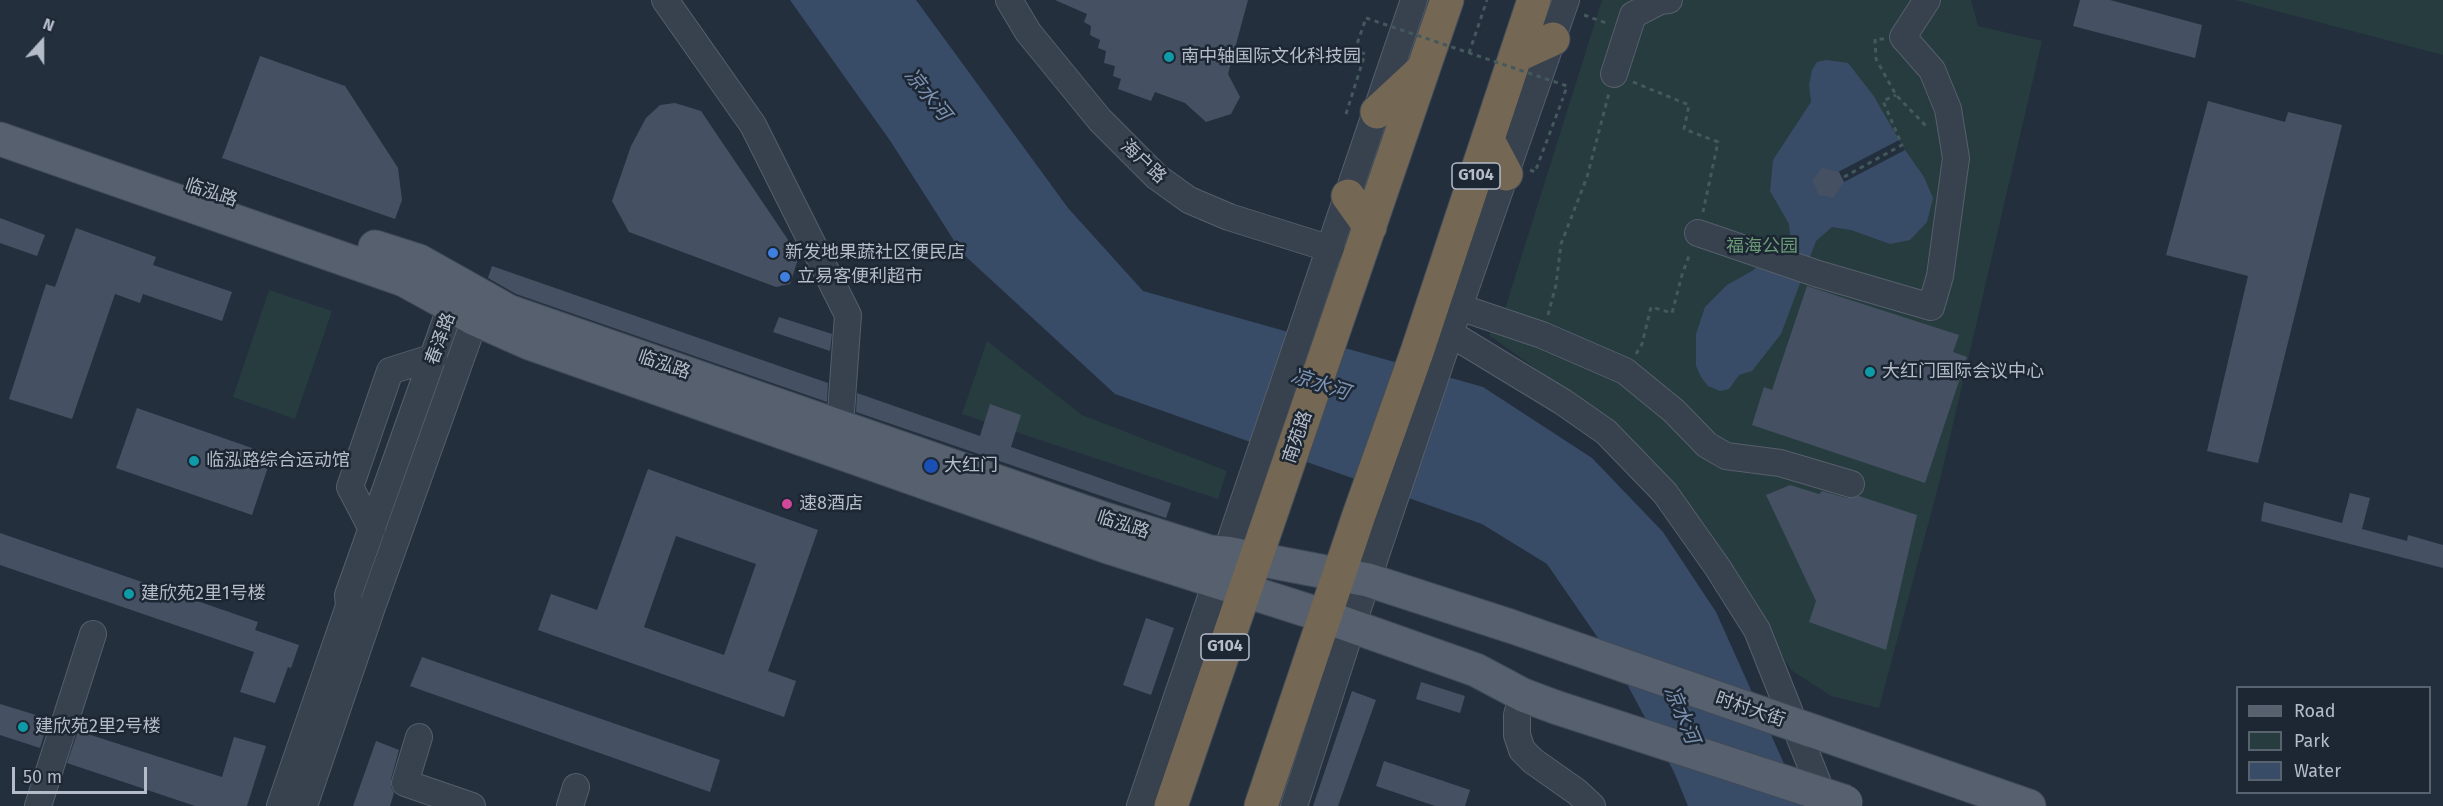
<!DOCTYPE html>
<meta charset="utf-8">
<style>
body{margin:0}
#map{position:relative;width:2443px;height:806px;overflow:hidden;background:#242f3e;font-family:"Fira Sans",sans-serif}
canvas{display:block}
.legend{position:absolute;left:2236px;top:686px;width:195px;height:108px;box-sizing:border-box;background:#1d2633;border:2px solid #59626f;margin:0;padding:8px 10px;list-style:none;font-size:18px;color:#b4bcc9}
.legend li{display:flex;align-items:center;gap:12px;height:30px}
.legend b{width:30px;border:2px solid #59626f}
.north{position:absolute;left:12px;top:12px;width:60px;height:60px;-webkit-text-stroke:4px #1d2633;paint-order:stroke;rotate:21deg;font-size:16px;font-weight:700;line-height:24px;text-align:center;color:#b4bcc9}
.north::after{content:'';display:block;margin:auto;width:21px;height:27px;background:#b4bcc9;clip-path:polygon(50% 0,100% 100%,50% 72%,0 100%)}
.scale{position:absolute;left:12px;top:767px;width:135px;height:27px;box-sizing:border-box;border:3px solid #b4bcc9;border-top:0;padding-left:8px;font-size:18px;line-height:21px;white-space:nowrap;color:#b4bcc9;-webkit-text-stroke:4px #1d2633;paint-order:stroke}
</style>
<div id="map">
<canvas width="2443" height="806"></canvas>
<ul class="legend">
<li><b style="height:8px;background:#56606e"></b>Road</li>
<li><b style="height:16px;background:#263c3f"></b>Park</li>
<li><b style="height:16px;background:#394c67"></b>Water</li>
</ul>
<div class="north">N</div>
<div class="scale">50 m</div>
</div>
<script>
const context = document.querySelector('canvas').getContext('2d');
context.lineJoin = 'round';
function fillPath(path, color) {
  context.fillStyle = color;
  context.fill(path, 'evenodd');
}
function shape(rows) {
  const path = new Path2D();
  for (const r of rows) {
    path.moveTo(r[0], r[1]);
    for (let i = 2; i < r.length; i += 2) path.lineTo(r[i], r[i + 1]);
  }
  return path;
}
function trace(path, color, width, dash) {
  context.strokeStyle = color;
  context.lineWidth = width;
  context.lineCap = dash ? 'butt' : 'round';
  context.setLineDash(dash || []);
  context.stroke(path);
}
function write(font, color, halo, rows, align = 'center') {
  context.font = font + ' "Fira Sans","Noto Sans SC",sans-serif';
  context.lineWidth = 5;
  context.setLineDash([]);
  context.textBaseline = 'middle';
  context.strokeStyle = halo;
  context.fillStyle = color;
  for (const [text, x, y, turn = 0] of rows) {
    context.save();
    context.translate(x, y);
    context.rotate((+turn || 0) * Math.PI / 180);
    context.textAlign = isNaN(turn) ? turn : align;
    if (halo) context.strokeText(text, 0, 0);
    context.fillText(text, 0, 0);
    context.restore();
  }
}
const green = shape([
 [1602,0,1971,0,1978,26,2042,41,1941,476,1879,708,1831,696,1791,670,1683,495,1596,412,1489,335,1504,312],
 [2235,0,2443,0,2443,55],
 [269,290,332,311,295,419,233,397],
 [987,341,1082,415,1227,471,1218,499,962,414]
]);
const water = shape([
 [790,0,916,0,1068,208,1143,291,1483,387,1592,458,1663,532,1716,612,1803,806,1688,806,1674,772,1618,667,1547,564,1482,524,1115,394,962,253,891,142],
 [1826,60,1848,63,1873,95,1905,150,1924,177,1933,198,1927,222,1910,240,1890,244,1851,230,1832,227,1816,241,1781,334,1752,371,1739,375,1729,389,1720,391,1708,386,1701,377,1696,366,1696,334,1705,307,1727,285,1752,271,1781,247,1790,235,1789,224,1770,191,1773,160,1811,102,1809,85,1812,70,1817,62]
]);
const pier = shape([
 [1899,140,1905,150,1844,182,1838,172]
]);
const building = shape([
 [1055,0,1248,0,1228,74,1240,97,1231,114,1206,122,1185,103,1155,92,1151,101,1118,89,1121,79,1113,76,1115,66,1104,63,1106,51,1098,48,1100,40,1090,35,1091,26,1084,22,1087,14],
 [2080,0,2110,0,2202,25,2195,58,2073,26],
 [260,56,345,86,398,168,402,200,395,219,222,158],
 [2208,101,2285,122,2288,112,2342,125,2258,463,2207,451,2248,276,2166,255],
 [675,103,701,111,799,256,790,284,776,287,629,232,612,201,631,146,646,118,660,105],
 [1822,168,1839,172,1844,182,1833,198,1819,195,1812,181],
 [0,218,45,235,37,256,0,243],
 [76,228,156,257,153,265,232,292,222,321,143,294,140,303,115,294,72,419,9,399,46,284,55,287],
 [492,266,828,383,827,402,516,294,488,278],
 [1807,286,1959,335,1953,352,1967,357,1925,483,1752,425,1764,387,1772,390],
 [779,317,832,334,830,351,773,332],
 [857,393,980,436,990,404,1021,415,1011,447,1171,503,1166,518,856,412],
 [137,408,272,455,252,515,116,468],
 [648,469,818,530,768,671,796,681,784,717,538,630,551,594,597,610],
 [676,536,756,564,724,655,644,627],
 [1790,485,1819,494,1822,491,1847,498,1859,496,1917,515,1886,650,1809,622,1816,601,1766,495],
 [2350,493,2370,498,2362,529,2407,541,2408,535,2443,545,2443,568,2261,521,2264,502,2342,523],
 [0,533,258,622,255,630,299,645,291,668,288,667,275,703,240,692,254,652,0,565],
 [1146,618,1174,628,1151,695,1123,685],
 [422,657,720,760,710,792,410,686],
 [1421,682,1465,696,1460,713,1416,699],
 [1352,691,1376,700,1338,806,1313,806],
 [0,704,49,719,40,748,0,735],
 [78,731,222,777,234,737,266,746,247,806,195,806,67,763],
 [376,741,399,750,391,779,391,787,394,793,390,806,353,806],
 [1384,761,1470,790,1465,806,1435,806,1376,786]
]);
const path = shape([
 [1584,15,1609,24],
 [1884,39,1875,39,1876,59,1896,95,1928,128],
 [1469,53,1487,0],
 [1633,82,1689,105,1684,129,1718,142,1703,212],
 [1346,114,1365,54,1355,50,1366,18],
 [1530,170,1535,172,1563,98],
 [1844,177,1902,145,1883,101,1896,95],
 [1548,315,1556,285,1561,244,1587,177,1609,93],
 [1636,354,1642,344,1651,307,1672,313,1682,275,1690,253]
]);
const minor = shape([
 [665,0,753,125,848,315,841,412,838,426],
 [1009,0,1028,32,1100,120,1157,177,1189,200,1229,217,1331,249],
 [1614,74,1633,15,1660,1,1669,0],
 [1698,233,1818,274,1931,307,1940,276,1956,158,1948,109,1932,70,1903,37,1927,0],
 [1459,307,1542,335,1625,371,1674,411,1707,445,1726,456,1780,463,1851,484],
 [1451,334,1563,402,1606,432,1665,493,1718,568,1757,630,1827,806],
 [372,529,350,487,390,371,434,357],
 [1523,695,1517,715,1517,735,1522,750,1533,761,1577,792,1592,806],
 [419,737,405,783,472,806],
 [38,806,93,634],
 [280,806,349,606,348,595,451,306,474,292,475,319,372,607,304,806],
 [570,806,576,787],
 [1140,806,1414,0],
 [1294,806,1352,626,1459,307,1566,0]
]);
const major = shape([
 [0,139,404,280,475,319,529,343,1105,546,1312,612,1476,670,1523,695,1555,707],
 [375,247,419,261,508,311,1105,519,1210,552,1226,553,1368,580,1510,626],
 [1813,731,2029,806]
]);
const highway = shape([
 [1516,56,1553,39],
 [1377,112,1420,72],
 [1488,140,1506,174],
 [1348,196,1370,227],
 [1171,806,1447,0],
 [1261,806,1359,515,1417,352,1534,0]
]);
const pathBridge = shape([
 [1366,18,1567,86,1563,98]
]);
const majorBridge = shape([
 [1510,626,1813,731],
 [1555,707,1846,802]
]);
const markers = [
 [1169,57,6,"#0f9aa8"],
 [773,253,6,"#3f7fe0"],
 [785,277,6,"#3f7fe0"],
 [1870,372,6,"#0f9aa8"],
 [194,461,6,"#0f9aa8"],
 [931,466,8,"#1a4fb4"],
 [787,504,6,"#d1479c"],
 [129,594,6,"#0f9aa8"],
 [23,727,6,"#0f9aa8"]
];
const shields = [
 [1476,176,48],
 [1225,647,48]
];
const shieldNames = [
 ["G104",1476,176],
 ["G104",1225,647]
];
const poiNames = [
 ["南中轴国际文化科技园",1181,57],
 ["新发地果蔬社区便民店",785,253],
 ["立易客便利超市",797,277],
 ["大红门国际会议中心",1882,372],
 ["临泓路综合运动馆",206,461],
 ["大红门",944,466],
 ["速8酒店",799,504],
 ["建欣苑2里1号楼",141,594],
 ["建欣苑2里2号楼",35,727]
];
const streetNames = [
 ["海户路",1143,162,43],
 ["临泓路",211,193,18],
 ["春泽路",441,339,-70],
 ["临泓路",664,365,19],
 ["南苑路",1298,437,-71],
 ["临泓路",1123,525,18],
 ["时村大街",1750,710,19]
];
const parkNames = [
 ["福海公园",1762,247]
];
const waterNames = [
 ["凉水河",927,95,51],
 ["凉水河",1320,385,18],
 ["凉水河",1681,715,67]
];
fillPath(green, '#263c3f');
fillPath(water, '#394c67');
fillPath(pier, '#242f3e');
fillPath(building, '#455162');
trace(minor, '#565f6c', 28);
trace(major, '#414a57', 35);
trace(highway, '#434c59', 35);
trace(path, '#44595c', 3, [4.5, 4.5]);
trace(minor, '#38414e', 26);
trace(major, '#56606e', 33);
trace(highway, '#746855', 33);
trace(majorBridge, '#414a57', 35, []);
trace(pathBridge, '#44595c', 3, [4.5, 4.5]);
trace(majorBridge, '#56606e', 33);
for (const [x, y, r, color] of markers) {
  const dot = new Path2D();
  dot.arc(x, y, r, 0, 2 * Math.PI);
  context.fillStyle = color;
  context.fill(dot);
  trace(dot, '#1d2633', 2);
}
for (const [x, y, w] of shields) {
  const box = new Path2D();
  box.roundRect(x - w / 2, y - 13, w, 26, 4.5);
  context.fillStyle = '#1d2633';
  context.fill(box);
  trace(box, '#b4bcc9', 1.5);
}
write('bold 16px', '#b4bcc9', null, shieldNames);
write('18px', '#b4bcc9', '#1d2633', poiNames, 'left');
write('18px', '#b4bcc9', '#1d2633', streetNames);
write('18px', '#6b9a76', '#1d2633', parkNames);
write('italic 20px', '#7c92b1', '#1d2633', waterNames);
</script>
